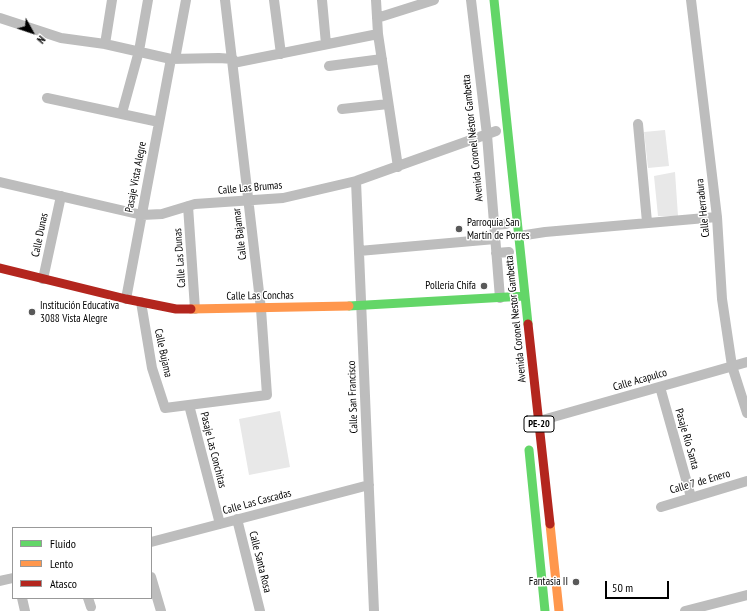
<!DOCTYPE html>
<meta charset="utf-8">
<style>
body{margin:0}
#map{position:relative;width:747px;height:611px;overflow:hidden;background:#fff;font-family:"PT Sans Narrow",sans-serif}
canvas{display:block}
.legend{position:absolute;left:12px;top:527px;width:140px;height:72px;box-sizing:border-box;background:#fff;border:1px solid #999;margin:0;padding:5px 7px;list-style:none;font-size:12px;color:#000}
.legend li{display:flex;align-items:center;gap:8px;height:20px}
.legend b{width:20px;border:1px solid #999}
.north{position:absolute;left:12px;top:12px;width:40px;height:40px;-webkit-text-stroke:3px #fff;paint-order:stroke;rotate:130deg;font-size:11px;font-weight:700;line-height:16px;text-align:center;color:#000}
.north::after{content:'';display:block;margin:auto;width:14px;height:18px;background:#000;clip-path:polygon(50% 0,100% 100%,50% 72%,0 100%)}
.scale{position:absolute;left:605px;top:581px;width:64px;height:18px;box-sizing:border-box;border:2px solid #000;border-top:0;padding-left:5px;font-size:12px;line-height:14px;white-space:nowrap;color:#000;-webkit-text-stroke:3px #fff;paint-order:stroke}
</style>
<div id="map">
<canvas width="747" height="611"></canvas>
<ul class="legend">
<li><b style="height:5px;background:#63d668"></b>Fluido</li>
<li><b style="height:5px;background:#ff974d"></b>Lento</li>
<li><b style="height:5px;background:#b3261e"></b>Atasco</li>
</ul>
<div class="north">N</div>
<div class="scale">50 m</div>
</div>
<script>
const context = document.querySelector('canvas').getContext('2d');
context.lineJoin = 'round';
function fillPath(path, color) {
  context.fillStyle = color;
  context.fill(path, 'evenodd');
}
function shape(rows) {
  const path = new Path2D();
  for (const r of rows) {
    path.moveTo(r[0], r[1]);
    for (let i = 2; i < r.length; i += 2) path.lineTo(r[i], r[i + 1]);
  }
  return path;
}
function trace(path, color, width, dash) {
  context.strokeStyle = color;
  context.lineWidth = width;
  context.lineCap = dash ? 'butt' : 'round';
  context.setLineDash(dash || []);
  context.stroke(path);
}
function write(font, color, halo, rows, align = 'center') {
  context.font = font + ' "PT Sans Narrow",sans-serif';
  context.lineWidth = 3;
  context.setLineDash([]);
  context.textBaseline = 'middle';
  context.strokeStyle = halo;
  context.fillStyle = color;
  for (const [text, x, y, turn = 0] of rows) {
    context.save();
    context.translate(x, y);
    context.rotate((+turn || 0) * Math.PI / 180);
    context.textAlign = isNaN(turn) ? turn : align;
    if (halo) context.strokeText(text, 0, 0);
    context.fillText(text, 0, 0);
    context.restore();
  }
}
const green = shape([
 [665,130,669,166,648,168,644,132],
 [675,172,678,216,658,216,654,176],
 [280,411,290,467,249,475,239,419]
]);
const street = shape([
 [274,0,281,54],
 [322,0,326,44],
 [376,0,378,34,398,167],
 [471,0,487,135,500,298],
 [691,0,717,217,722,299,732,366,747,413],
 [0,18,61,38,105,44,171,59,219,58,233,59],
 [377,18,434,0],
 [105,44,112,0],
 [175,59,186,0],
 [233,63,378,34],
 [329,66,382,59],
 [47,98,159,122],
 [342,109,388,104],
 [122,113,139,51,148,0],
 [638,124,647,222],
 [356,181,374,611],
 [0,182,142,215,162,214,195,204,283,198,356,181,496,131],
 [188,206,195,309],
 [494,225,506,224],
 [519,236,545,232,717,217],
 [359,251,495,239],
 [496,253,509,252],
 [43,279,61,196],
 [126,299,171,59],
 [141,302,152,368,165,408,267,395,261,309,225,0],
 [660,387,691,497],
 [189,405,220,524],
 [539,421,747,362],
 [661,507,747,481],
 [237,519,260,611],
 [151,542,369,485],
 [151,577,161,611],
 [0,581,13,578],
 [22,598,25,611],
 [88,598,91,607],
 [685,611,747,595]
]);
const fast = shape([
 [494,0,528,324],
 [349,306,525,296],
 [529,450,545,611]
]);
const slow = shape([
 [191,309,349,306],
 [550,524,559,611]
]);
const jam = shape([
 [0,268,126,299,176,309,191,309],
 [528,324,550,524]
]);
const markers = [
 [459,229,4,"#595959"],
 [484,286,4,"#595959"],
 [32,312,4,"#595959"],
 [576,582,4,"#595959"]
];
const shields = [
 [539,424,30]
];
const shieldNames = [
 ["PE-20",539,424]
];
const streetNames = [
 ["Avenida Coronel Néstor Gambetta",473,138,-96],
 ["Pasaje Vista Alegre",136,177,-79],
 ["Calle Las Brumas",250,188,-5],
 ["Calle Herradura",703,208,-96],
 ["Calle Bajamar",240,234,-97],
 ["Calle Dunas",40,235,-78],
 ["Calle Las Dunas",180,258,-94],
 ["Calle Las Conchas",260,296,-1],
 ["Avenida Coronel Nestor Gambetta",516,319,-96],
 ["Calle Bujama",163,353,78],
 ["Calle Acapulco",640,380,-16],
 ["Calle San Francisco",353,397,-92],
 ["Pasaje Río Santa",687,439,74],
 ["Pasaje Las Conchitas",213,450,76],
 ["Calle 7 de Enero",700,482,-16],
 ["Calle Las Cascadas",257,502,-15],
 ["Calle Santa Rosa",260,562,76]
];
const poiNames = [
 ["Parroquia San",467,223],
 ["Martín de Porres",467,236],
 ["Polleria Chifa",476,286,"right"],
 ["Institución Educativa",40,306],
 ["3088 Vista Alegre",40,319],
 ["Fantasia II",568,582,"right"]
];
fillPath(green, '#e8e8e8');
trace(street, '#bdbdbd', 10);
trace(fast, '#63d668', 9);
trace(slow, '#ff974d', 9);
trace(jam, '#b3261e', 9);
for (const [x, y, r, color] of markers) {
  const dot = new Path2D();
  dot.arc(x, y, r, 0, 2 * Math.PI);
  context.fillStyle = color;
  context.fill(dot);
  trace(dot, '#fff', 1.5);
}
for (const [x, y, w] of shields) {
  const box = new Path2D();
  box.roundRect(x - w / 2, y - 8, w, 16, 3);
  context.fillStyle = '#fff';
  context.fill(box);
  trace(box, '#000', 1);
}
write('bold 10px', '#000', null, shieldNames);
write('11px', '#000', '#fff', streetNames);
write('11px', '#000', '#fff', poiNames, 'left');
</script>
